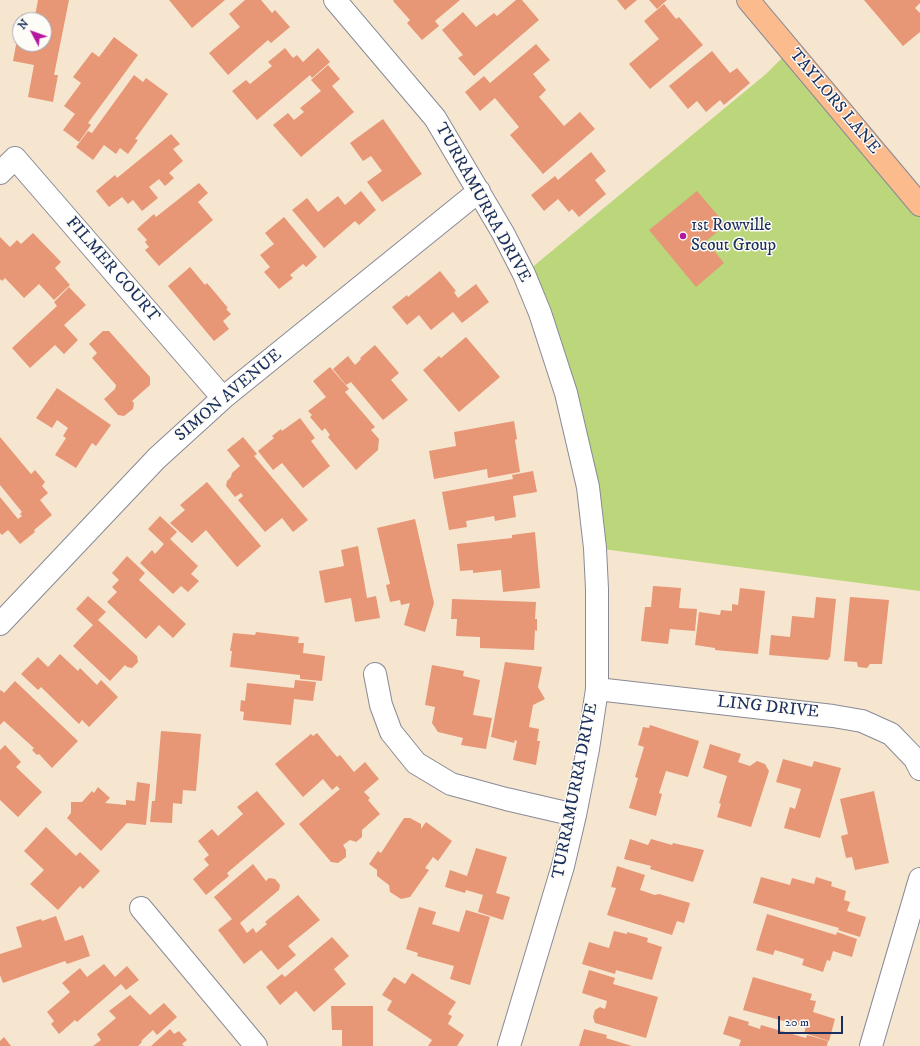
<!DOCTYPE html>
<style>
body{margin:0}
#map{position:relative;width:920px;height:1046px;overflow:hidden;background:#f6e6cf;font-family:"IM FELL DW Pica",serif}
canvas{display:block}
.north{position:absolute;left:12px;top:12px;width:40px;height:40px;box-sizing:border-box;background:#fdfcf7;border:1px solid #a3aaba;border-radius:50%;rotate:311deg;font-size:11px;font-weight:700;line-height:16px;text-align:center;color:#1b2f5e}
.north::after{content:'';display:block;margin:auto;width:14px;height:18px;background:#b5179e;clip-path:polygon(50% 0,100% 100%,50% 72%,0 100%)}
.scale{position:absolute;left:778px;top:1016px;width:65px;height:18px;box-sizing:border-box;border:2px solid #1b2f5e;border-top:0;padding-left:5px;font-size:12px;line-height:14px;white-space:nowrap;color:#1b2f5e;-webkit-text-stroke:3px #fdfcf7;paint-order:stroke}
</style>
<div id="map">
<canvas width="920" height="1046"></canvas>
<div class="north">N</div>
<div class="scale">20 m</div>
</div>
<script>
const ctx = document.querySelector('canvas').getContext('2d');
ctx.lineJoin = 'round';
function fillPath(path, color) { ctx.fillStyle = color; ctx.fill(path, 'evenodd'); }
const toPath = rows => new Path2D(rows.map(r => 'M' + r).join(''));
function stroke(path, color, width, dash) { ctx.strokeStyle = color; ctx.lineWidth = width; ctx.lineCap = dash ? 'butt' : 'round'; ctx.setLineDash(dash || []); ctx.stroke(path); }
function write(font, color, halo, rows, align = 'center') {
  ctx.font = font + ' "IM FELL DW Pica",serif'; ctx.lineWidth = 3; ctx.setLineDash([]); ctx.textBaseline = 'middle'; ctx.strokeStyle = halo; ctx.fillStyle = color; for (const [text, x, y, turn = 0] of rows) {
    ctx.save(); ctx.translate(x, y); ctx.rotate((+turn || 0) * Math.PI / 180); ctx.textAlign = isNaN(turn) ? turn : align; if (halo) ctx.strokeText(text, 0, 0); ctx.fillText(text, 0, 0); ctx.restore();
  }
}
fillPath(toPath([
 [790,50,920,205,920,591,595,548,524,274,766,74]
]), '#bbd67b');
fillPath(toPath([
 [38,0,69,0,54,75,58,75,53,102,28,97,34,65,13,61,19,29,20,44,44,44,44,20,21,20,22,14,35,16],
 [169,0,225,0,192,28],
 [245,0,261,0,272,13,275,10,290,27,271,43,268,40,228,75,209,53,240,27,229,14],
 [394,0,460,0,435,21,439,26,422,40,407,23,410,20,393,1],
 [516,0,522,0,539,20,474,76,458,58,463,55,442,30,463,12,476,27,494,13,497,16],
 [617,0,637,0,625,10],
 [649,0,667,0,657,9],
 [864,0,920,0,920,3,915,8,920,13,920,32,903,46],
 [664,4,676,19,679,17,703,45,650,89,629,64,659,39,644,21],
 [114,37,138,55,88,123,91,125,79,142,63,130,75,114,64,106,81,83,73,77,92,52,99,57],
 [536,44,550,60,533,74,546,90,539,97,564,126,580,112,595,129,543,174,510,135,519,127,495,98,480,111,465,92,484,76,490,83],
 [285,48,293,58,297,55,303,62,318,48,330,62,312,78,310,75,257,120,232,91,246,80,250,84,272,66,268,62],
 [712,51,730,73,737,68,750,83,724,105,720,100,706,112,697,101,688,109,669,86],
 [328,65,340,79,332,86,354,112,301,157,273,125,288,113,294,120,304,112,300,108,321,91,311,80],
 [134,75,143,82,146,78,168,94,135,139,138,140,128,154,120,148,116,154,104,145,93,160,76,147,88,131,92,133],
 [383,119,422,174,382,202,367,182,382,171,371,156,363,161,350,143],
 [171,134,180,144,173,149,183,161,169,173,174,178,165,186,159,179,149,187,158,198,142,211,133,200,128,204,122,197,109,207,96,191,115,175,117,178],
 [591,152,606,171,595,180,606,194,579,217,572,209,569,212,558,199,544,211,531,195,555,176,558,180],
 [199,183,208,193,198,202,213,220,159,266,145,250,149,247,145,242,147,240,137,229,154,214,156,217],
 [361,191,376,210,359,225,355,221,324,248,292,210,307,198,318,212,338,196,345,205],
 [697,191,726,225,706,241,724,263,696,287,649,230],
 [284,217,317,257,306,267,303,264,290,275,293,278,279,289,264,272,270,267,260,255,274,244,265,233],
 [33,233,61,262,55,268,70,285,54,300,39,284,24,298,5,278,2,281,0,279,0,237,10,247,17,240,21,244],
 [190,267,205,285,207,283,228,308,226,309,231,314,223,321,229,329,214,341,168,286],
 [440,271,456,291,454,292,458,298,476,284,489,302,462,323,453,312,431,330,419,315,407,325,392,307,407,295,408,297],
 [69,287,86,305,64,325,78,340,64,354,55,345,30,368,12,348,57,306,54,302],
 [103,331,109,331,150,377,150,385,132,401,134,403,133,409,124,416,118,415,104,399,115,389,116,385,92,358,97,353,89,344],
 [466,337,500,377,459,412,423,370,439,356,441,358],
 [375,345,399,373,391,380,408,400,383,420,351,382,346,385,333,369,348,356,355,365,361,359,360,358],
 [330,367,349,389,345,392,375,427,371,430,379,439,378,450,356,470,328,437,330,435,325,428,322,431,310,417,312,415,308,411,326,397,313,381],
 [57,388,111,425,96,446,92,443,76,468,55,455,66,438,63,436,68,428,57,420,52,428,36,418],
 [300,418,315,438,311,441,330,466,303,488,282,463,273,470,258,451,274,438,272,436,281,429,282,431],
 [514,421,517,439,515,440,520,472,488,478,487,469,434,479,429,451,456,446,454,432],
 [0,437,31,474,35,470,45,482,42,486,48,493,40,500,52,515,34,530,35,532,20,544,8,530,2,535,0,533,0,497,18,519,22,516,20,514,22,512,0,485],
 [243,437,257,454,254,456,308,520,293,532,282,518,265,532,238,500,243,496,241,493,235,497,226,486,227,481,231,477,232,473,240,466,227,450],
 [533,471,537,492,513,496,516,517,495,521,494,516,466,521,467,527,449,530,442,492,513,479,512,475],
 [207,482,261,546,237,567,206,530,192,543,170,523,185,510,180,505],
 [160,516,177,532,170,539,198,566,191,574,199,581,188,592,181,586,173,594,140,563,152,550,155,554,164,544,148,529],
 [415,519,434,603,425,632,404,625,410,603,401,605,400,600,390,602,386,585,390,584,377,528],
 [535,532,540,588,503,592,501,570,473,573,473,570,460,571,457,544,512,538,512,535],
 [358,546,367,598,376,596,380,618,355,622,351,598,325,603,319,571,344,566,341,550],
 [127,556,145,573,139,580,186,624,173,638,159,625,146,639,107,602,117,592,112,587,119,580,112,573],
 [653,586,681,588,679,608,697,609,695,631,670,629,668,644,641,641,645,607,651,607],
 [740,588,765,591,758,654,715,650,715,648,695,645,699,612,720,615,721,610,732,611,732,604,738,605],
 [88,596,106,612,98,620,137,656,138,662,132,668,127,667,125,665,110,681,73,646,93,625,76,609],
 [816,597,836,599,830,658,829,657,828,660,769,655,771,635,790,637,792,616,814,618],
 [850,597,889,600,882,664,870,664,867,668,858,667,857,662,844,661],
 [452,599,536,602,535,619,537,619,537,631,535,630,534,650,480,648,480,637,456,636,457,619,451,619],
 [256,632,299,637,298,643,304,643,303,653,325,656,322,681,300,679,300,675,230,667,232,651,230,651,233,633,255,635],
 [60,654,78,671,80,668,97,685,101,680,118,697,89,727,82,720,79,724,41,687,38,690,21,674,38,657,48,667],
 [505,662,542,667,538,687,545,699,533,705,529,727,539,729,537,741,540,741,536,765,513,760,517,741,515,740,514,743,491,737],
 [432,665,464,671,463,676,480,680,473,715,492,718,486,749,461,745,463,738,438,732,432,723,435,707,425,705],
 [295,680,316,682,313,701,294,699,291,725,243,720,244,712,240,711,241,700,245,701,247,683,294,688],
 [15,681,78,741,52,768,39,754,37,755,32,750,34,748,4,721,0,725,0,691,1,690,4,693],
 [650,725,699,741,688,777,666,771,659,793,662,794,656,816,629,808,638,778,635,777,644,747,638,745,643,727,649,728],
 [161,731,201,734,196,791,183,790,182,804,173,803,172,823,150,822,152,801,155,801],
 [317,733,337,757,340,755,354,772,365,762,379,779,364,792,370,798,368,800,380,814,362,830,362,837,356,842,350,840,343,845,346,850,346,857,338,863,331,862,299,824,340,789,337,786,344,780,332,790,323,779,303,797,275,764,311,734,313,736],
 [710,744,741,754,738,762,750,766,757,761,765,764,769,771,751,827,717,817,721,804,719,803,727,776,703,768],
 [5,745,21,762,16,767,42,792,18,817,0,800,0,750],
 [783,759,812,767,814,761,841,768,820,838,784,828,790,807,795,809,801,789,776,782],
 [137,782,150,784,146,825,127,823,101,851,67,818,71,813,71,802,82,802,92,791,94,793,98,787,110,798,105,803,126,805,126,800,135,801],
 [257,791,285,824,227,873,229,876,206,895,193,879,209,865,204,859,209,855,198,841,212,829,218,836,243,814,237,807],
 [874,791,889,863,855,870,852,857,846,858,841,836,848,834,840,799],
 [404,818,410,818,421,824,421,829,426,822,452,841,438,861,433,857,425,868,429,870,410,897,401,899,390,892,389,885,377,876,377,870,369,864,378,851,381,853],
 [46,827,76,856,80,852,100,871,83,889,80,886,58,910,30,884,44,870,24,851],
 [630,839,648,845,651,839,672,845,673,843,704,850,693,882,650,869,651,866,624,859],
 [476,848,507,857,496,893,510,897,503,920,478,912,483,895,466,890,465,893,445,887,450,870,467,876],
 [253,864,266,881,269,878,275,879,280,885,279,890,240,923,247,933,253,928,256,933,267,924,265,922,298,895,320,920,288,946,296,955,278,970,261,950,244,964,218,930,232,919,214,897],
 [617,866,645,875,640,890,655,895,659,894,690,903,684,923,677,921,672,935,607,915,616,888,611,887],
 [761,877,790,885,792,878,814,884,816,877,832,882,831,886,846,891,844,900,850,902,847,911,866,917,860,937,838,930,839,928,753,903],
 [419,907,436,912,432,924,459,932,466,910,490,917,470,985,450,979,454,966,417,956,418,953,406,949],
 [767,914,836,935,837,932,857,939,852,957,833,951,830,961,827,960,823,972,802,965,804,959,775,950,773,955,756,950],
 [56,916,65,941,83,935,90,956,67,964,65,961,3,983,0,975,0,954,22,947,16,927,41,919,42,921],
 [614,931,627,934,627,932,648,938,647,942,662,947,652,980,616,970,615,974,582,964,589,942,609,948],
 [332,937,349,956,334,969,346,984,314,1012,296,991,280,1005,266,987,282,974,285,977],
 [104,964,115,977,127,966,139,980,126,990,121,984,77,1022,75,1020,59,1034,51,1024,54,1021,47,1012,70,992,62,983,80,968,87,977],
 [589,970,615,978,613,984,658,997,646,1038,595,1023,593,1017,595,1010,600,1007,605,1009,607,1001,582,993],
 [412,973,456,1002,448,1014,452,1016,448,1024,464,1035,457,1046,428,1046,432,1040,387,1010,392,1001,382,995,394,977,405,984],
 [753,977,812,994,810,1000,816,1001,813,1012,835,1019,829,1041,804,1033,806,1027,743,1010],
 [130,995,150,1015,164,1003,177,1017,157,1035,153,1030,141,1041,142,1042,138,1046,93,1046,101,1040,97,1034,116,1018,109,1011],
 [331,1006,373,1006,373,1046,342,1046,342,1030,332,1030],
 [729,1016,749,1022,748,1025,760,1029,761,1025,806,1038,807,1035,828,1041,827,1046,739,1046,741,1040,723,1034],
 [170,1029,174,1034,179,1031,187,1040,182,1044,184,1046,151,1046],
 [584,1029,607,1035,606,1038,632,1046,579,1046],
 [4,1037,11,1046,0,1046,0,1041]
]), '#e79676');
const minor = toPath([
 [335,0,435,118,503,233,524,274,540,313,566,393,588,487,595,548,597,589,597,689,588,749,575,815,563,866,509,1046],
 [0,173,15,158,223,398],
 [0,624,157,458,223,398,479,191],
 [375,674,381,705,391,732,416,763,451,784,506,799,575,815],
 [597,689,833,716,862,721,891,734,915,759,920,769],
 [141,908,256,1046],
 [871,1046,920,879]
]);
const major = toPath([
 [748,0,920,205]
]);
stroke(minor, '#888a96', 24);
stroke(major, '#888a96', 24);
stroke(minor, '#fff', 22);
stroke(major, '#fbbb8d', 22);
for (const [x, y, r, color] of [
 [683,236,4,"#b5179e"]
]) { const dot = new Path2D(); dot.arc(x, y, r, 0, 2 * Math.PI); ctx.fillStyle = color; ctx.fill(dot); stroke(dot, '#fdfcf7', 1.5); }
write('17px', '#1b2f5e', '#fdfcf7', [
 ["TAYLORS LANE",834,102,50],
 ["TURRAMURRA DRIVE",482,203,61],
 ["FILMER COURT",112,270,49],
 ["SIMON AVENUE",229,396,-40],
 ["LING DRIVE",768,708,6],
 ["TURRAMURRA DRIVE",576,791,-79]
]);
write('17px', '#1b2f5e', '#fdfcf7', [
 ["1st Rowville",691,226],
 ["Scout Group",691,246]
], 'left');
</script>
